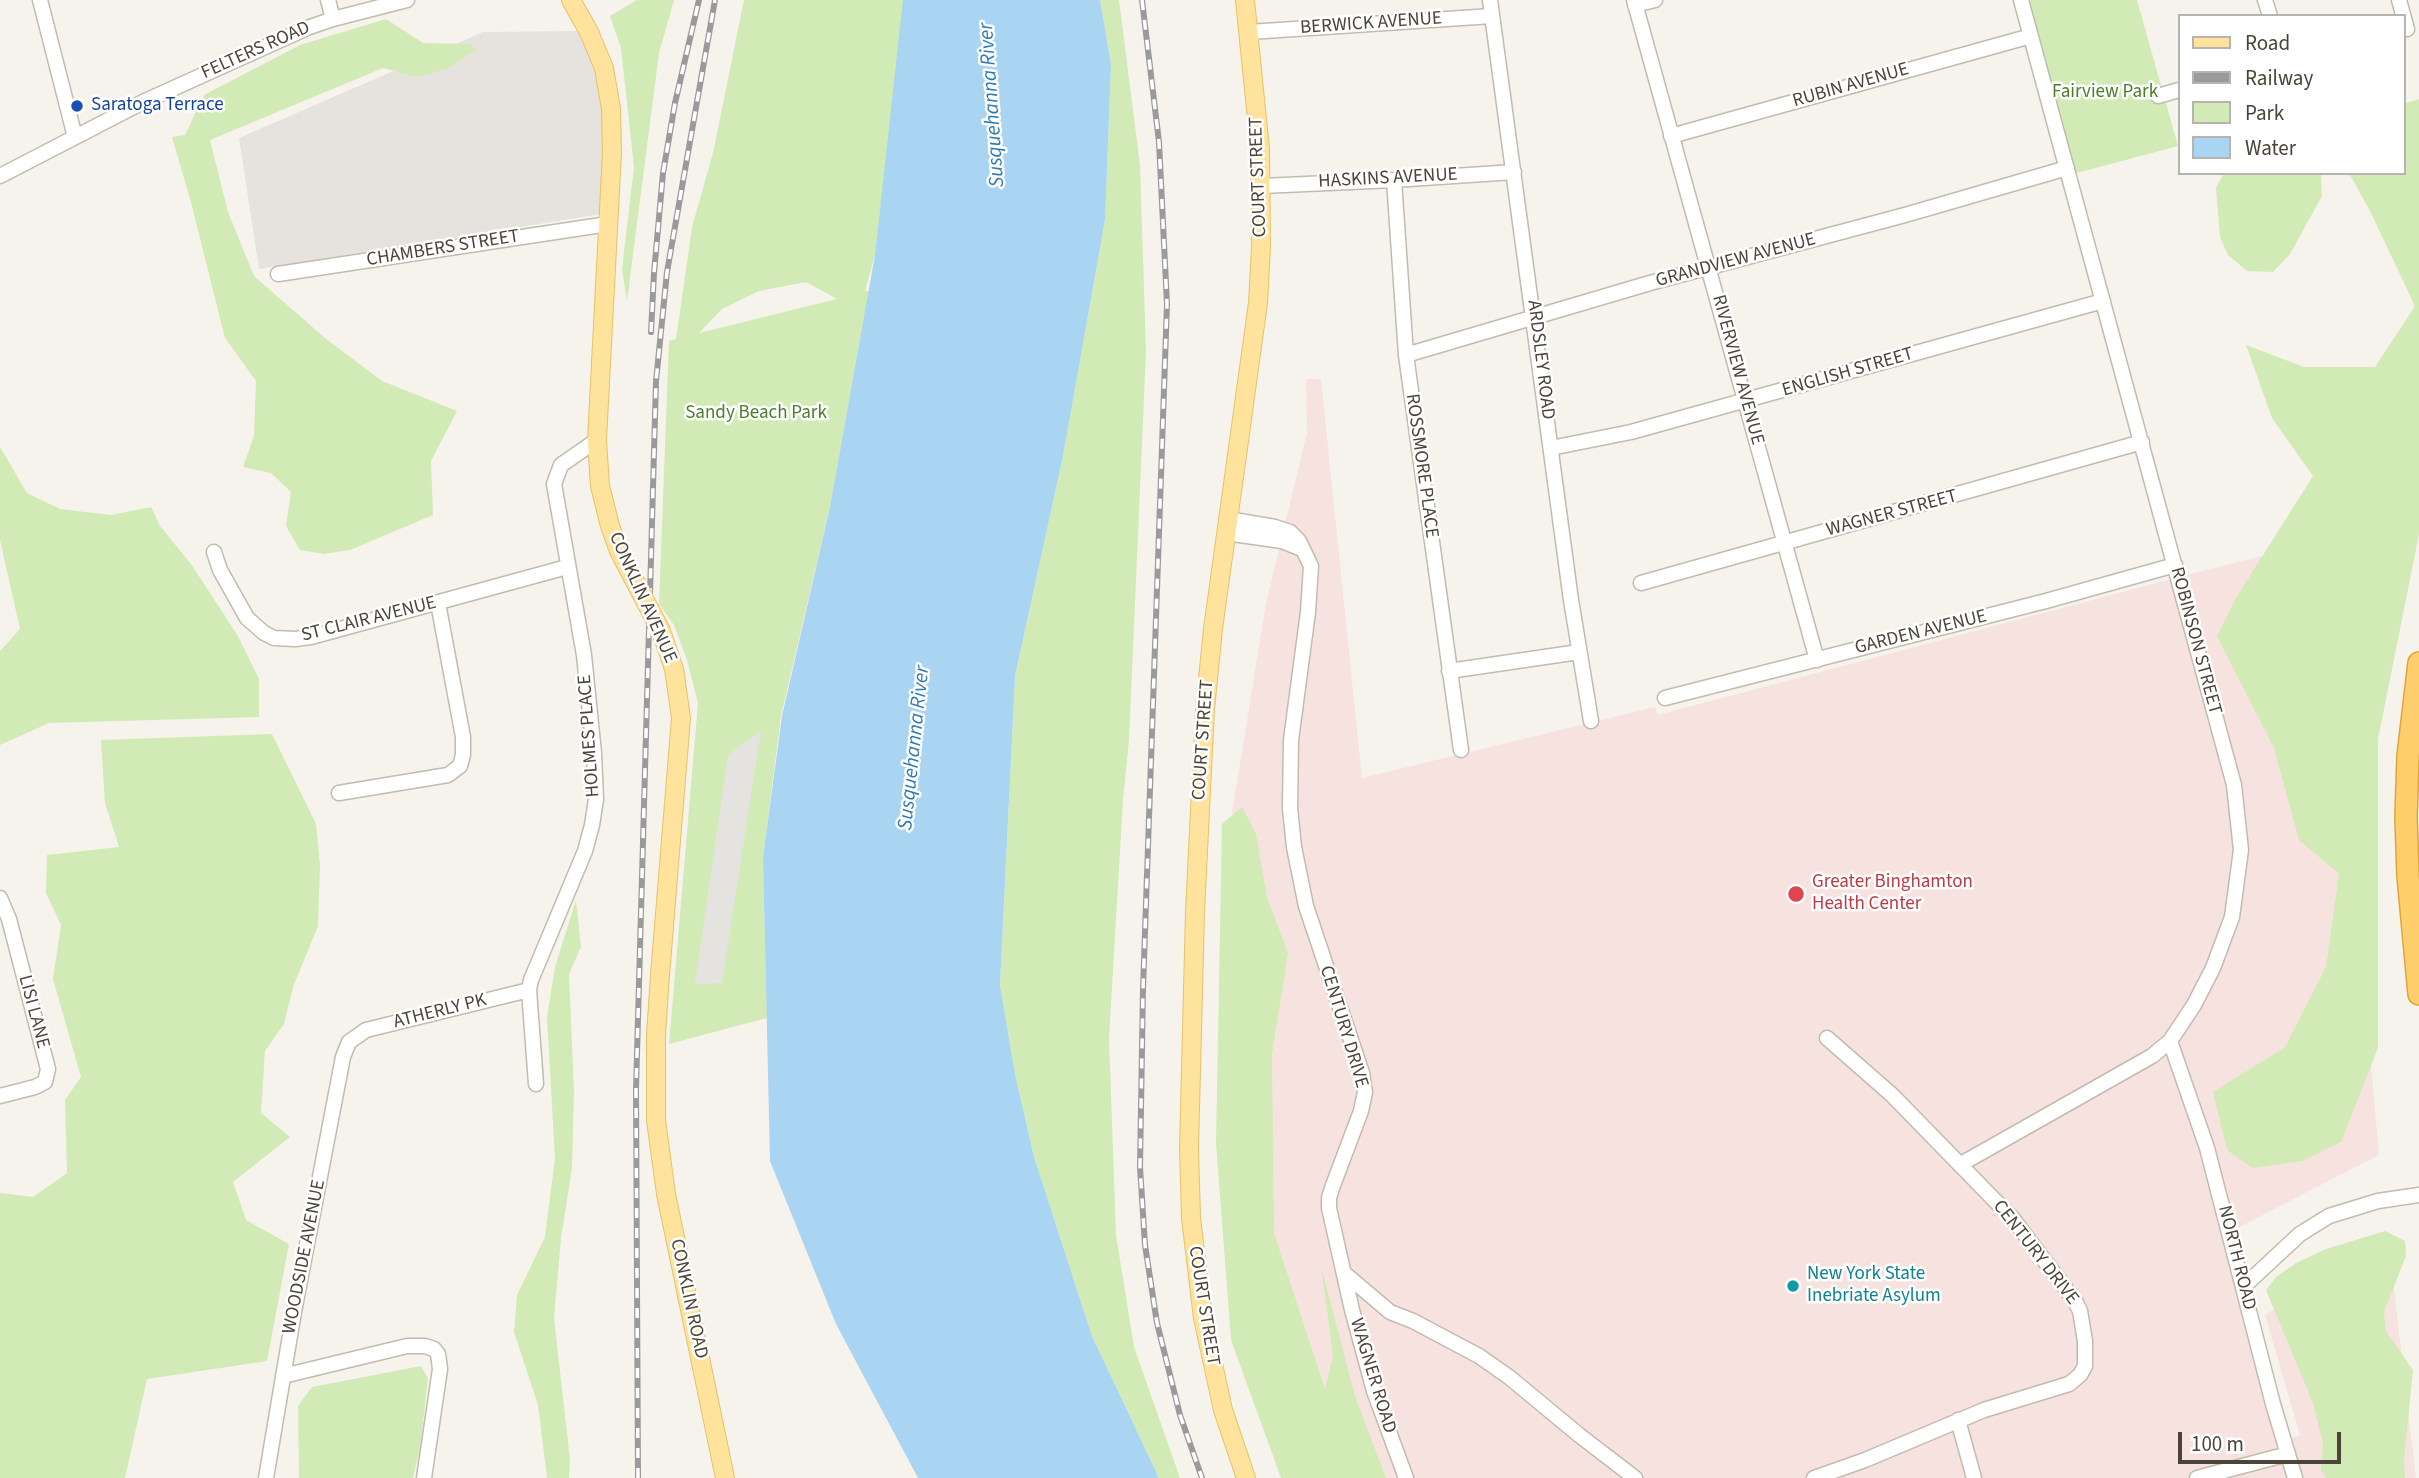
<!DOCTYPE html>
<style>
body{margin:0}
#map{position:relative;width:2419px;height:1478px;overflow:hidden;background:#f6f3ec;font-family:"Source Sans 3",sans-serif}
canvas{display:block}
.legend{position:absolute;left:2178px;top:14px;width:228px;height:161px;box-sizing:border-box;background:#fff;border:2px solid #b7b4b0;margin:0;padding:9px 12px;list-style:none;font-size:21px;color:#4b4439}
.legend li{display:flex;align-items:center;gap:14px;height:35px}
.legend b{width:35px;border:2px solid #b7b4b0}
.scale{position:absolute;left:2178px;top:1432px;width:163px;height:32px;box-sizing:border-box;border:4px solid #4b4439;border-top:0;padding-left:9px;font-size:21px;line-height:24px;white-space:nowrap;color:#4b4439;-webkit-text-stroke:5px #fff;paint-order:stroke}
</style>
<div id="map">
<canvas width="2419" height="1478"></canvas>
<ul class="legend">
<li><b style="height:9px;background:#ffe39c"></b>Road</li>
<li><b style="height:9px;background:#9a9a9a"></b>Railway</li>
<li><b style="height:19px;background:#d2eab5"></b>Park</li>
<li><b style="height:19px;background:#a9d4f2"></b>Water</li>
</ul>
<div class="scale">100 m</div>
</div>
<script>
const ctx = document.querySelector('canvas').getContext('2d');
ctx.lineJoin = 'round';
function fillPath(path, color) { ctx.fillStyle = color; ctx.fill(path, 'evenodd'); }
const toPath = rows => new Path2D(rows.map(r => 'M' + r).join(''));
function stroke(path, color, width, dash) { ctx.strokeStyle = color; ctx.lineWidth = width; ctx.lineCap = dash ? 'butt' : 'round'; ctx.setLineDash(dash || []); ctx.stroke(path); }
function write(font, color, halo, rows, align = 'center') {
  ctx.font = font + ' "Source Sans 3",sans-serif'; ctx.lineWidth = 5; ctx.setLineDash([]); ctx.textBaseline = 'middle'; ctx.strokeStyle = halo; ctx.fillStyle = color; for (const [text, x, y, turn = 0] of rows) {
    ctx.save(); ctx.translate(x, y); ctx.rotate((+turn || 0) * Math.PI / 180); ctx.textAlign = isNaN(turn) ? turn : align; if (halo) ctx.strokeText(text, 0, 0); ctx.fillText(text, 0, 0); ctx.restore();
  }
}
fillPath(toPath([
 [578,31,592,63,601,96,604,129,601,214,259,269,239,138,483,32]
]), '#e6e2dd');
fillPath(toPath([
 [1306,379,1321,379,1362,778,1655,707,1658,715,2194,573,2402,521,2353,728,2363,975,2379,1155,2222,1236,2281,1441,2300,1435,2265,1315,2348,1259,2390,1254,2416,1478,1344,1478,1237,1198,1232,813,1266,603,1307,433]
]), '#f6e3e0');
fillPath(toPath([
 [637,0,674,0,659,53,627,301,622,269,634,167,621,48,610,16],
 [744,0,903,0,904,4,875,255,865,291,869,291,830,507,781,716,763,857,767,1018,669,1044,698,703,687,660,674,625,659,604,669,341,676,339,692,227,713,153],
 [806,282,837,299,699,333,722,309,759,291],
 [1100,0,1119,0,1140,165,1146,351,1129,740,1123,800,1109,1038,1116,1235,1134,1347,1180,1478,1159,1478,1092,1336,1034,1157,1015,1074,1000,985,1015,676,1063,456,1105,220,1111,64],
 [2021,0,2137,0,2178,146,2069,175],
 [386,19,423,43,469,44,476,49,449,68,418,77,383,68,210,140,228,212,254,276,325,338,382,381,457,411,431,461,433,515,350,550,324,554,300,550,286,526,291,492,271,473,243,467,254,436,256,381,225,338,191,202,172,137,185,135,204,95,300,45],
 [2419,99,2419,534,2378,739,2378,1048,2341,1142,2302,1161,2252,1168,2227,1150,2213,1092,2285,1047,2326,967,2339,874,2299,840,2274,748,2217,636,2236,598,2313,476,2272,418,2246,345,2304,367,2375,367,2415,306,2370,211,2349,173,2403,173,2403,104],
 [2224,173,2321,173,2322,196,2290,254,2273,272,2247,271,2228,255,2220,237,2216,188],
 [0,447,27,493,60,509,111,515,151,507,160,526,191,564,238,636,259,679,259,717,49,723,0,745,0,651,20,629,0,540],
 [272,734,316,824,320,865,318,926,293,987,284,1024,265,1051,261,1113,290,1137,233,1182,246,1220,289,1244,267,1361,147,1379,125,1478,0,1478,0,1193,33,1197,67,1173,65,1100,81,1077,53,979,61,925,46,893,47,855,119,847,105,803,101,740],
 [1242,807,1256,834,1267,897,1288,953,1272,1054,1274,1233,1325,1389,1333,1355,1321,1266,1355,1396,1386,1478,1281,1478,1231,1340,1216,1143,1222,824],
 [576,900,581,947,569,974,574,1091,572,1168,561,1238,554,1318,570,1460,569,1478,547,1478,538,1405,514,1332,517,1295,545,1237,555,1158,547,1017,555,967],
 [2385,1231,2405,1241,2406,1256,2384,1312,2386,1331,2413,1370,2404,1460,2405,1478,2326,1478,2321,1470,2323,1444,2313,1403,2266,1290,2276,1277,2296,1263,2326,1249],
 [421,1366,428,1379,420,1447,413,1478,299,1478,298,1406,312,1387]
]), '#d2eab5');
fillPath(toPath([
 [761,730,722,983,695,984,728,755]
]), '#e5e3e0');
fillPath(toPath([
 [903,0,1100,0,1111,64,1105,220,1063,456,1015,676,1000,985,1015,1074,1034,1157,1092,1336,1159,1478,918,1478,836,1324,770,1161,763,857,782,716,830,507,875,255]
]), '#a9d4f2');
const minor = toPath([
 [40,0,75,137],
 [328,0,333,19],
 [1490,0,1571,600,1591,721],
 [1634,0,1817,660],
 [2265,0,2270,16],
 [2399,0,2407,29],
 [1635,5,1655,0],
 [1249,32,1492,16],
 [2158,96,2179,90],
 [1671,136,2031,36],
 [0,176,143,102,307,28,333,19,407,0],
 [1394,180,1406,355,1461,750],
 [1262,186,1394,180,1514,172],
 [278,274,608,224],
 [1406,355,1650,283,1905,215,2067,168],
 [1551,448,1631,432,2103,301],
 [1228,519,1275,527,1290,532,1299,541,1311,566,1308,612,1291,740,1290,808,1294,847,1306,906,1362,1073,1365,1092,1361,1111,1332,1188,1329,1198,1329,1208,1352,1310,1374,1391,1406,1478],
 [1226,533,1282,541,1302,549],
 [214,552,220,570,247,618,264,633,274,638,295,639,311,637,567,567],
 [1641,583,2142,442],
 [1449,671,1579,652],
 [1665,698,2046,601,2175,565],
 [339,793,448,775,460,766,463,755,463,737,438,603],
 [0,898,9,919,48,1069,45,1082,35,1087,0,1096],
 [2170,1041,2207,1148,2273,1404,2295,1478],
 [536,1084,529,990,531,980,585,851,592,825,596,799,594,753,584,655,554,484,561,465,597,440],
 [1961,1164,2152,1056,2170,1041,2194,1005,2213,968,2232,917,2241,850,2234,785,2021,0],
 [1344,1273,1390,1312,1413,1321,1479,1356,1509,1377,1579,1435,1635,1478],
 [2243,1287,2300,1234,2329,1216,2378,1201,2419,1195],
 [283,1376,407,1346,425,1346,434,1349,438,1354,440,1369,424,1478],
 [1958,1420,1974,1478],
 [266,1478,294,1312,343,1057,349,1042,366,1030,529,990],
 [1814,1478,1865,1460,1984,1410,2069,1384,2080,1375,2085,1366,2085,1341,2080,1311,2075,1301,2013,1219,1892,1095,1827,1038],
 [2197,1478,2288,1454]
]);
const major = toPath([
 [571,0,589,32,604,68,611,109,612,152,597,440,600,486,610,526],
 [1245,0,1260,149,1261,247,1258,303,1213,629,1205,709,1195,912,1189,1148,1191,1218,1203,1318,1223,1410,1246,1478],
 [674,669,681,718,660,975,656,1035,656,1120,666,1194,725,1478]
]);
const highway = toPath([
 [2419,663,2408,756,2406,817,2408,876,2419,994]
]);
stroke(minor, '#c2bbae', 17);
stroke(major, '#e6c16a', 20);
stroke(highway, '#e0a43c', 24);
stroke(minor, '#fff', 14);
stroke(major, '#ffe39c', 18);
stroke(highway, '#ffcf6e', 21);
const rail = toPath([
 [1142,0,1159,142,1167,304,1143,989,1140,1167,1145,1245,1157,1323,1180,1415,1202,1478],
 [651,332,654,273,663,173,675,103,699,0],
 [638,1478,636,1089,656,381,667,272,715,0]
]);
stroke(rail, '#9a9a9a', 6);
stroke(rail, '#fff', 3.5, [10]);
const majorBridge = toPath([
 [610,526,619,551,661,631,674,669]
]);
stroke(majorBridge, '#e6c16a', 20, []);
stroke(majorBridge, '#ffe39c', 18);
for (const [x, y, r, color] of [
 [77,106,7,"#1a4fb4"],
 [1796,894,9,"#e0444e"],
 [1793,1286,7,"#0f9aa8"]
]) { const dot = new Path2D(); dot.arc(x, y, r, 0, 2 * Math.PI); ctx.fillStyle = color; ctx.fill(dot); stroke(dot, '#fff', 2.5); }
write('19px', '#4b4439', '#fff', [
 ["BERWICK AVENUE",1371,24,-4],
 ["FELTERS ROAD",256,51,-24],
 ["RUBIN AVENUE",1851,86,-16],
 ["COURT STREET",1259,177,-92],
 ["HASKINS AVENUE",1388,179,-3],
 ["CHAMBERS STREET",443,249,-9],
 ["GRANDVIEW AVENUE",1736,261,-15],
 ["ARDSLEY ROAD",1540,360,83],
 ["RIVERVIEW AVENUE",1737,370,75],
 ["ENGLISH STREET",1848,373,-16],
 ["ROSSMORE PLACE",1421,466,82],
 ["WAGNER STREET",1892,514,-15],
 ["CONKLIN AVENUE",642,598,66],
 ["ST CLAIR AVENUE",369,620,-14],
 ["GARDEN AVENUE",1921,633,-14],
 ["ROBINSON STREET",2195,641,75],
 ["HOLMES PLACE",590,736,-94],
 ["COURT STREET",1204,740,-86],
 ["LISI LANE",33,1012,75],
 ["ATHERLY PK",440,1012,-14],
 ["CENTURY DRIVE",1343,1027,73],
 ["CENTURY DRIVE",2035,1253,52],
 ["WOODSIDE AVENUE",305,1257,-79],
 ["NORTH ROAD",2236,1258,76],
 ["CONKLIN ROAD",688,1299,78],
 ["COURT STREET",1203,1306,81],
 ["WAGNER ROAD",1372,1376,73]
]);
write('19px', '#4a7f2a', '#fff', [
 ["Fairview Park",2105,93],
 ["Sandy Beach Park",756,414]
]);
write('19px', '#164399', '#fff', [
 ["Saratoga Terrace",91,106]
], 'left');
write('19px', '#be3a42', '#fff', [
 ["Greater Binghamton",1812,883],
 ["Health Center",1812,905]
], 'left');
write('19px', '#0d838f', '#fff', [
 ["New York State",1807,1275],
 ["Inebriate Asylum",1807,1297]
], 'left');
write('italic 21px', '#2e7ab2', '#fff', [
 ["Susquehanna River",993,105,-94],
 ["Susquehanna River",915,748,-84]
]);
</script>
